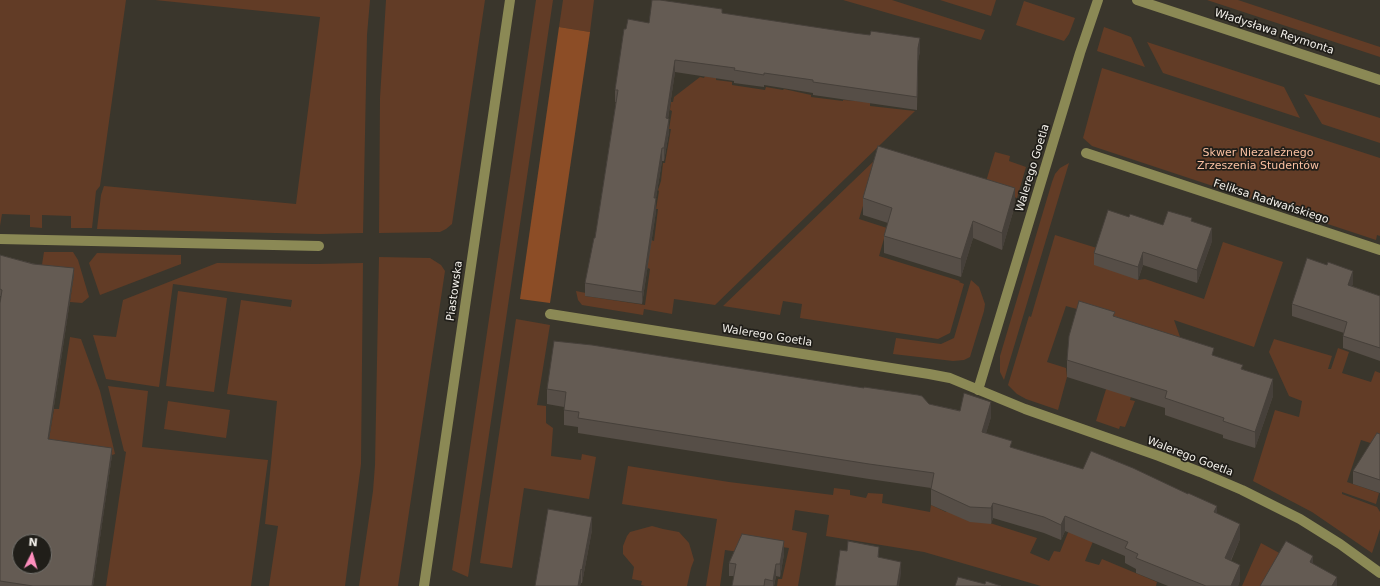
<!DOCTYPE html>
<meta charset="utf-8">
<style>
body{margin:0}
#map{position:relative;width:1380px;height:586px;overflow:hidden;background:#3a362c;font-family:"DejaVu Sans",sans-serif}
canvas{display:block}
.north{position:absolute;left:12px;top:534px;width:40px;height:40px;box-sizing:border-box;background:#201e19;border:1px solid #74726d;border-radius:50%;rotate:5deg;font-size:11px;font-weight:700;line-height:16px;text-align:center;color:#f3f0ea}
.north::after{content:'';display:block;margin:auto;width:14px;height:18px;background:#fe8ebd;clip-path:polygon(50% 0,100% 100%,50% 72%,0 100%)}
</style>
<div id="map">
<canvas width="1380" height="586"></canvas>
<div class="north">N</div>
</div>
<script>
const ctx = document.querySelector('canvas').getContext('2d');
ctx.lineJoin = 'round';
function fillPath(path, color) { ctx.fillStyle = color; ctx.fill(path, 'evenodd'); }
const toPath = rows => new Path2D(rows.map(r => 'M' + r).join(''));
function stroke(path, color, width, dash) { ctx.strokeStyle = color; ctx.lineWidth = width; ctx.lineCap = dash ? 'butt' : 'round'; ctx.setLineDash(dash || []); ctx.stroke(path); }
function write(font, color, halo, rows, align = 'center') {
  ctx.font = font + ' "DejaVu Sans",sans-serif'; ctx.lineWidth = 3.5; ctx.setLineDash([]); ctx.textBaseline = 'middle'; ctx.strokeStyle = halo; ctx.fillStyle = color; for (const [text, x, y, turn = 0] of rows) {
    ctx.save(); ctx.translate(x, y); ctx.rotate((+turn || 0) * Math.PI / 180); ctx.textAlign = isNaN(turn) ? turn : align; if (halo) ctx.strokeText(text, 0, 0); ctx.fillText(text, 0, 0); ctx.restore();
  }
}
fillPath(toPath([
 [0,0,126,0,100,186,96,191,92,228,71,228,71,216,42,215,42,228,30,227,30,215,2,214,0,226],
 [155,0,370,0,367,35,363,233,320,234,97,229,101,195,104,186,296,204,320,17],
 [386,0,485,0,452,224,446,229,440,232,379,233,380,98],
 [536,0,553,0,468,577,452,570],
 [563,0,594,0,590,32,559,27],
 [843,0,892,0,985,30,981,40],
 [940,0,996,0,991,16],
 [1207,0,1238,0,1380,47,1380,57],
 [1024,1,1075,18,1069,34,1064,41,1016,25],
 [1104,27,1131,37,1145,67,1097,51],
 [1147,42,1284,87,1300,118,1163,73],
 [1102,68,1380,158,1380,236,1377,235,1376,240,1092,146,1083,138],
 [705,76,716,78,716,80,732,82,732,85,765,90,766,87,783,90,784,89,811,95,811,97,843,101,843,100,870,102,870,106,915,111,715,305,674,299,672,314,644,309,643,315,582,305,578,300,576,291,586,293,585,296,645,305,650,269,646,267,651,240,654,241,658,209,656,209,659,191,658,190,661,181,663,163,665,163,671,129,669,129,672,111,670,110,671,102,673,102,674,97,700,77,704,78],
 [1304,94,1380,118,1380,143,1322,124],
 [995,152,1010,156,1009,161,1026,167,1017,198,984,188],
 [876,159,877,160,859,219,887,228,879,256,960,281,959,282,964,284,950,333,938,339,800,318,802,304,783,301,780,315,723,306],
 [1069,163,1004,380,1000,372,1000,356,1052,182,1055,174,1060,168],
 [1055,235,1100,249,1138,280,1145,279,1204,299,1223,242,1283,262,1254,347,1174,320,1184,348,1148,338,1130,400,1135,401,1125,427,1120,426,1119,429,1096,421,1127,323,1066,306,1047,362,1066,368,1067,377,1058,410,1026,399,1017,394,1008,385,1029,316,1031,317],
 [44,252,73,252,78,260,89,297,82,303,70,302,74,274,41,271],
 [97,253,181,255,181,264,100,295,89,263],
 [379,257,430,258,441,265,445,271,398,586,359,586,373,491,375,465],
 [217,263,316,264,363,263,361,464,345,586,269,586,278,526,265,524,277,401,227,394,241,300,291,307,290,313,292,300,173,284,159,387,106,379,93,335,116,337,123,300],
 [971,280,979,287,985,304,984,311,970,357,964,360,953,361,893,354,896,338,941,344,954,338],
 [178,291,227,298,214,392,166,386],
 [516,319,550,325,537,405,546,406,546,423,553,428,551,456,581,460,582,454,596,457,589,499,524,488,512,568,480,563],
 [70,337,81,339,100,391,115,454,112,455,48,445,54,409,59,409],
 [1274,339,1332,356,1328,369,1331,369,1338,348,1349,352,1342,373,1371,382,1375,371,1380,373,1380,446,1361,440,1347,482,1379,493,1376,504,1342,492,1342,494,1377,507,1380,512,1380,529,1372,553,1312,512,1253,481,1275,410,1299,417,1302,401,1289,396,1269,352],
 [108,386,148,391,142,447,268,460,251,586,106,586,126,452,124,451],
 [168,401,230,410,226,438,164,429],
 [628,466,729,482,833,495,834,488,850,490,850,495,866,498,868,493,883,494,882,503,930,512,931,505,946,512,948,508,990,523,1037,538,1030,553,1049,561,1054,551,1060,552,1069,530,1094,539,1085,561,1099,565,1102,559,1157,582,1156,586,1041,586,924,552,826,536,829,515,795,510,792,530,807,533,798,586,777,586,778,579,782,579,789,548,761,544,739,552,725,550,720,586,706,586,717,519,622,504],
 [652,526,663,529,679,532,689,543,694,560,691,568,687,586,645,586,641,585,642,581,632,579,634,567,623,554,623,546,627,536,630,532],
 [1261,543,1283,555,1265,586,1242,586]
]), '#623c26');
fillPath(toPath([
 [559,27,590,32,550,303,520,299]
]), '#8c4d26');
stroke(toPath([
 [1137,0,1380,80],
 [1086,153,1380,250],
 [0,239,319,246],
 [550,314,929,374,950,378,1025,409,1159,456,1200,472,1242,490,1300,519,1340,544,1380,573],
 [978,390,1080,53,1098,0],
 [424,586,510,0]
]), '#8b8955', 10);
fillPath(toPath([
 [722,13,920,51,918,61,917,110,813,95,813,93,764,85,764,87,734,83,734,81,675,72,668,119,669,132,664,161,662,161,656,198,656,211,642,304,585,296,585,283,595,238,616,102,615,102,615,90,626,29,649,23],
 [863,198,1015,205,1002,250,973,238,961,277,884,253,884,236,888,223,863,215],
 [1192,221,1212,241,1197,283,1143,265,1138,280,1094,265,1094,253,1163,225],
 [0,255,74,274,49,439,112,455,93,586,0,586,0,303,1,296,0,296],
 [1353,283,1352,286,1380,296,1380,361,1343,348,1343,336,1344,333,1292,316,1292,304],
 [1115,316,1214,356,1243,369,1273,396,1255,448,1223,438,1223,435,1165,415,1165,408,1067,377,1067,360],
 [547,389,929,404,991,417,986,433,1012,448,1217,513,1240,539,1231,561,1240,580,1238,586,1168,586,1136,573,1136,569,1125,563,1125,556,1065,531,1061,540,1044,533,993,518,991,524,970,522,931,505,931,488,869,479,578,433,578,427,564,425,564,407,547,404],
 [1380,434,1380,493,1353,484,1353,471],
 [592,530,582,583,581,583,580,586,535,586],
 [784,554,780,577,776,576,774,586,732,586,734,576,729,576,729,563]
]), '#564e47');
fillPath(toPath([
 [920,38,920,51,918,61,917,110,918,48],
 [675,60,675,72,666,131,666,118],
 [669,119,669,132,664,161,664,148],
 [662,148,662,161,654,210,654,198],
 [1015,188,1015,205,1002,250,1002,233],
 [656,198,656,211,642,304,642,292],
 [973,221,973,238,961,277,961,259],
 [1212,228,1212,241,1197,283,1197,270],
 [1143,252,1143,265,1138,280,1138,267],
 [74,268,74,274,48,445,48,439],
 [1353,271,1353,283,1348,298,1348,285],
 [1273,379,1273,396,1255,448,1255,432],
 [991,402,991,417,982,447,982,432],
 [112,448,112,455,93,586,92,586],
 [993,503,993,518,991,524,991,508],
 [1217,506,1217,521,1214,512],
 [1065,516,1065,531,1061,540,1061,525],
 [592,517,592,530,582,583,582,570],
 [1240,524,1240,539,1225,573,1225,558],
 [784,541,784,554,780,577,780,564],
 [879,547,879,559,878,557],
 [1313,556,1313,574,1310,562],
 [901,562,901,574,899,586,897,586],
 [776,564,776,576,774,586,773,586,773,581],
 [1240,565,1240,580,1238,586,1231,586],
 [581,569,581,583,580,586,578,586],
 [1337,577,1337,586,1332,586]
]), '#46403a');
const building = toPath([
 [652,0,660,0,722,9,722,13,854,33,870,35,871,31,920,38,918,48,917,97,813,82,813,80,764,73,764,75,734,70,735,68,675,60,666,118,669,119,664,148,662,148,654,198,656,198,642,292,585,283,594,238,595,238,618,90,615,90,624,29,626,29,628,19,649,23,652,0],
 [878,146,1015,188,1002,233,973,221,961,259,884,236,892,208,863,198,878,146],
 [1108,210,1129,217,1130,214,1163,225,1168,211,1192,218,1191,221,1212,228,1197,270,1143,252,1138,267,1094,253,1108,210],
 [0,255,33,264,74,268,48,439,112,448,92,586,33,586,0,581,0,303,2,290,0,289,0,255],
 [20,542,44,542,44,566,20,566,20,542],
 [1307,258,1327,265,1328,262,1353,271,1348,285,1380,296,1380,348,1343,336,1347,322,1292,304,1307,258],
 [1079,301,1115,312,1113,316,1214,348,1212,355,1243,365,1241,369,1273,379,1255,432,1223,421,1224,418,1165,398,1167,391,1067,360,1069,336,1079,301],
 [554,341,592,345,864,388,864,387,918,395,922,396,929,404,960,411,964,393,991,402,982,432,1012,441,1010,447,1083,469,1091,451,1133,468,1188,494,1188,493,1217,506,1214,512,1240,524,1225,558,1240,565,1231,586,1206,586,1136,558,1138,554,1125,548,1128,542,1065,516,1061,525,1044,517,993,503,991,508,970,507,931,489,934,473,869,464,578,418,579,412,564,410,566,392,547,389,554,341],
 [1377,433,1380,434,1380,480,1353,471,1377,433],
 [548,509,592,517,582,570,581,569,578,586,535,586,548,509],
 [742,534,784,541,780,564,776,564,773,581,765,579,764,586,732,586,736,564,729,563,742,534],
 [848,541,879,547,878,557,901,562,897,586,835,586,840,550,847,551,848,541],
 [1286,541,1313,556,1310,562,1337,577,1332,586,1260,586,1286,541],
 [958,577,985,584,986,581,1001,586,955,586,958,577]
]);
fillPath(building, '#645b53');
stroke(building, '#46403a', 1);
write('11px', '#f3f0ea', '#201e19', [
 ["Władysława Reymonta",1274,32,18],
 ["Walerego Goetla",1033,168,-73],
 ["Feliksa Radwańskiego",1271,202,18],
 ["Piastowska",455,291,-82],
 ["Walerego Goetla",767,336,9],
 ["Walerego Goetla",1190,457,21]
]);
write('11px', '#fac1a2', '#201e19', [
 ["Skwer Niezależnego",1258,153],
 ["Zrzeszenia Studentów",1258,166]
]);
</script>
